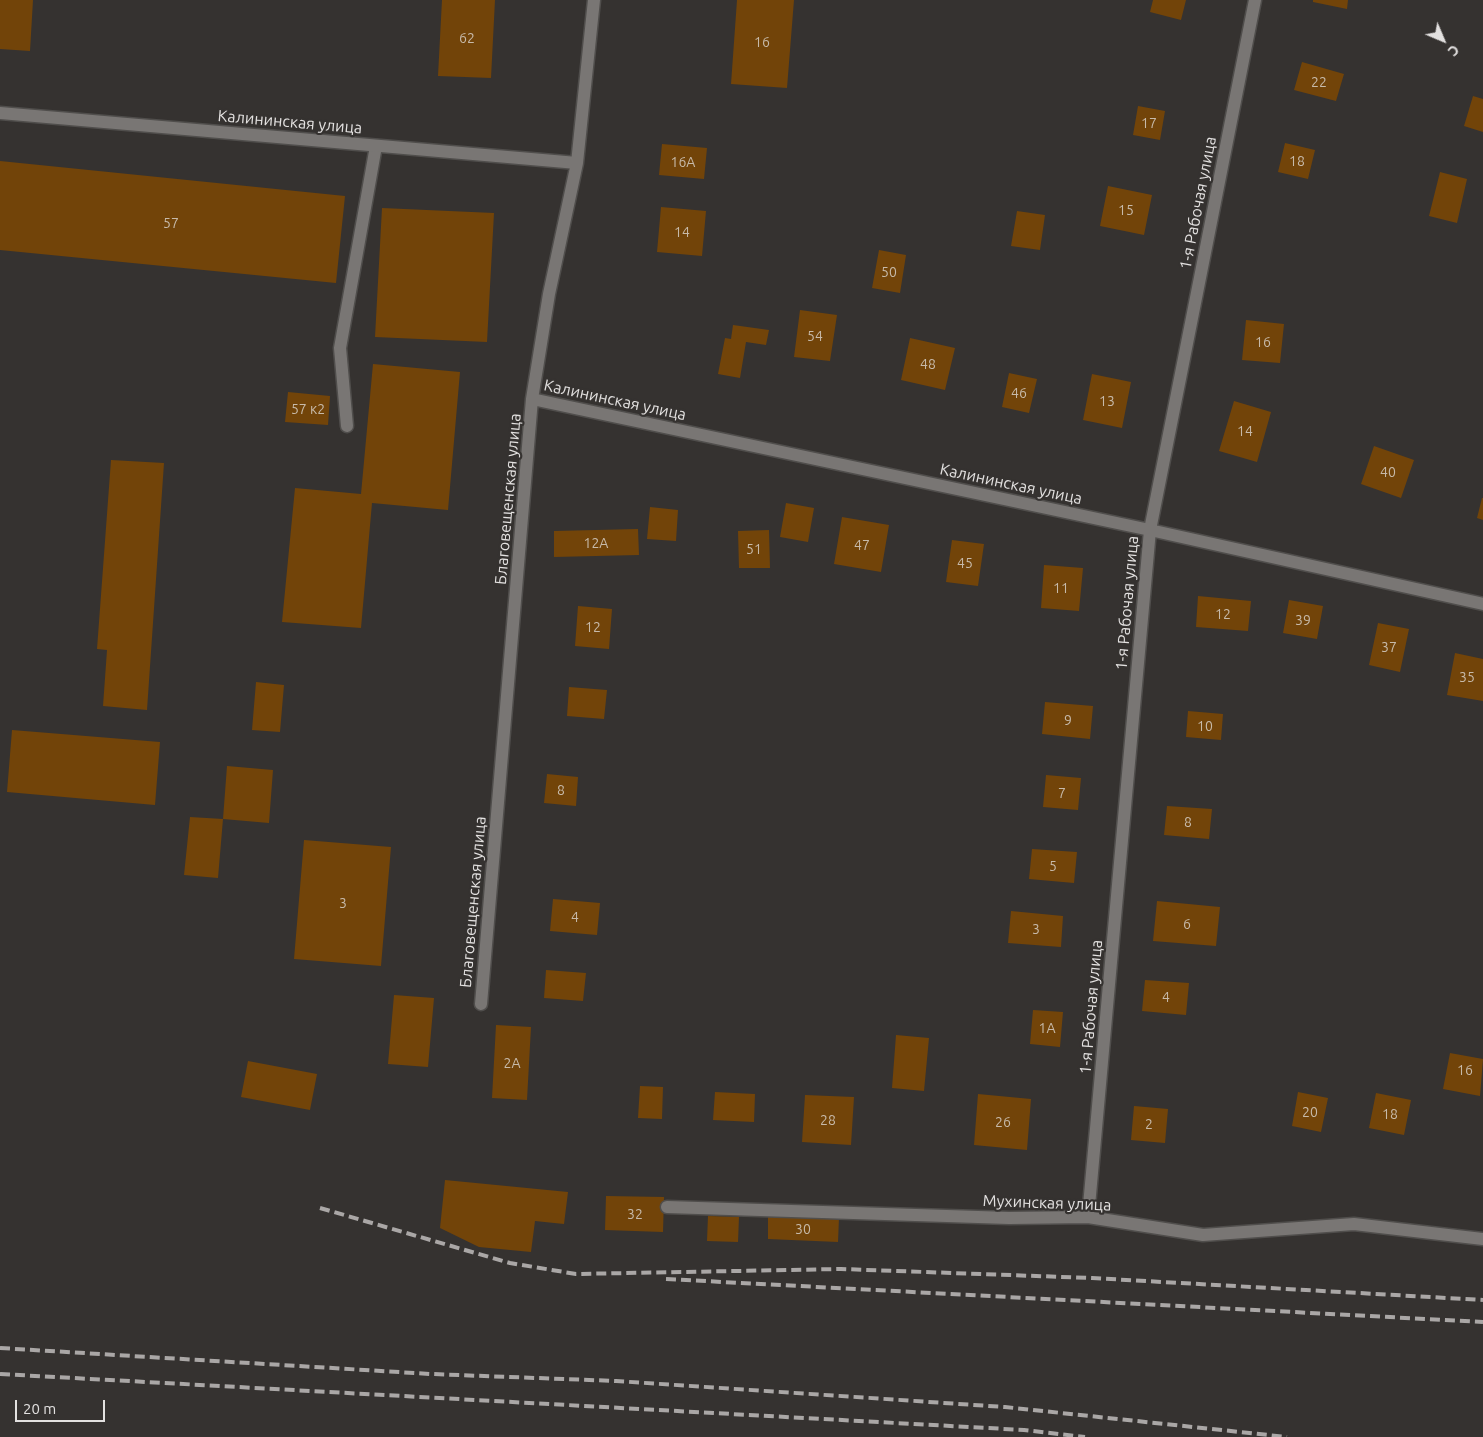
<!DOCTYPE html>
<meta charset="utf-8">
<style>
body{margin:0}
#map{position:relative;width:1483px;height:1437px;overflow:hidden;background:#353230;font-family:Ubuntu,sans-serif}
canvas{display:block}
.north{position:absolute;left:1418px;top:15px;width:50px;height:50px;-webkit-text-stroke:4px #353230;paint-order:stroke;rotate:135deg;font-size:14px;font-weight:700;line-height:20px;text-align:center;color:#e3e1e0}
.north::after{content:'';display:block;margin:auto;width:18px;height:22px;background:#e3e1e0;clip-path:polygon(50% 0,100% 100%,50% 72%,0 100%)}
.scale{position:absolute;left:15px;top:1400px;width:90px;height:22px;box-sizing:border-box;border:2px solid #e3e1e0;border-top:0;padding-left:6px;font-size:15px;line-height:18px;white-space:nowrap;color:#e3e1e0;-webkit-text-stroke:4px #353230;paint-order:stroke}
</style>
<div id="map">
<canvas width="1483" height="1437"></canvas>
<div class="north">С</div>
<div class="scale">20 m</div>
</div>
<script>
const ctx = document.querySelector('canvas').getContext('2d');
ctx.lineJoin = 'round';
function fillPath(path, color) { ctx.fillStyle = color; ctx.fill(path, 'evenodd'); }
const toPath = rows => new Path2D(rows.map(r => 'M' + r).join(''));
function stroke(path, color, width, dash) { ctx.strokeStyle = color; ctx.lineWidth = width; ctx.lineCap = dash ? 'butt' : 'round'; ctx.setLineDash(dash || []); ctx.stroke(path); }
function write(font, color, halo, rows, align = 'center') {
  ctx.font = font + ' Ubuntu,sans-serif'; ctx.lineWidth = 4.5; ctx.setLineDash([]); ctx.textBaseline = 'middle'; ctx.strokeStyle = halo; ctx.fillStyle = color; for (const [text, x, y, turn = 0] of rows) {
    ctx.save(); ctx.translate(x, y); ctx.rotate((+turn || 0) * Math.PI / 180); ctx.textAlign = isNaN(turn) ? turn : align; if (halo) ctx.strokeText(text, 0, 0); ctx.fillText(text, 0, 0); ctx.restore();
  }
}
fillPath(toPath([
 [0,0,33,0,30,51,0,49],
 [442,0,495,0,491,78,438,76],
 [737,0,794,0,787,88,731,84],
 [1153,0,1186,0,1181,20,1150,12],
 [1313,0,1348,0,1347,9,1313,2],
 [1302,62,1344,74,1336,101,1294,90],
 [1473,96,1483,99,1483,132,1464,126],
 [1138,106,1165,111,1160,140,1133,135],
 [1285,143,1315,150,1308,179,1278,172],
 [662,144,707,148,704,179,659,175],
 [0,161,345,196,336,283,0,250],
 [1440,172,1467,179,1457,223,1429,216],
 [1108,186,1152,195,1144,235,1100,226],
 [661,207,706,211,702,256,657,252],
 [382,208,494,213,487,342,375,337],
 [1017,211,1045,215,1040,250,1011,246],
 [879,250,906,255,900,293,872,288],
 [800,310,837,315,830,361,794,357],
 [1246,320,1284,324,1280,363,1242,360],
 [733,325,769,330,766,345,746,342,740,378,718,374,725,338,731,339],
 [910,338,955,348,945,390,901,380],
 [373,364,460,372,448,510,372,503,361,628,282,622,295,488,361,494],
 [1009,373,1037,379,1029,413,1002,407],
 [1092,374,1131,382,1122,428,1083,420],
 [288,392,330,396,328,425,285,422],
 [1234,401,1271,412,1257,462,1219,451],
 [1374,446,1414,460,1401,498,1361,484],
 [111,460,164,463,147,710,103,706,107,650,97,649],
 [1482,498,1483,498,1483,520,1477,518],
 [786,503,814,508,808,542,780,537],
 [650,507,678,510,676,541,647,539],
 [842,517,889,525,881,572,834,564],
 [638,529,639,555,554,557,554,531],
 [769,530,770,568,739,568,738,531],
 [952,540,984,544,978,586,946,582],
 [1044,565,1083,568,1079,611,1041,608],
 [1198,596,1251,601,1248,631,1196,627],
 [1289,600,1323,606,1317,639,1283,633],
 [578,606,612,609,609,649,575,646],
 [1378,623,1409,629,1400,672,1369,665],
 [1455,653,1483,659,1483,701,1447,695],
 [256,682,284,685,280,732,252,730],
 [569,687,607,690,604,719,567,716],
 [1045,702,1093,706,1090,739,1042,734],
 [1188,711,1223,714,1221,740,1186,737],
 [12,730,160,742,155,805,7,792],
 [227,766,273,770,269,823,223,819],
 [547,774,578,777,576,806,544,803],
 [1046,775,1081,778,1078,810,1043,807],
 [1167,806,1212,809,1209,839,1164,835],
 [190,817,223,819,218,878,184,875],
 [304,840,391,847,381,966,294,959],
 [1032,849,1077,852,1074,883,1029,879],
 [553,899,600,903,597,935,550,931],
 [1157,901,1220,907,1216,946,1153,941],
 [1011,911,1063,916,1061,947,1008,943],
 [546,970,586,973,583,1001,544,998],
 [1145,980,1189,983,1186,1015,1142,1011],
 [394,995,434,998,428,1067,388,1064],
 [1033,1010,1063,1012,1060,1047,1030,1044],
 [496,1025,531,1027,527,1100,492,1098],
 [896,1035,929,1038,924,1091,892,1088],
 [1450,1053,1483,1059,1480,1096,1443,1089],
 [248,1061,317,1074,310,1110,241,1097],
 [640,1086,663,1087,662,1119,638,1118],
 [715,1092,755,1094,754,1122,713,1120],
 [1298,1092,1328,1098,1321,1132,1292,1126],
 [1376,1093,1411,1100,1404,1135,1369,1128],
 [978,1094,1031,1099,1027,1150,974,1145],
 [805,1095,854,1097,851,1145,802,1142],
 [1134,1106,1168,1109,1165,1143,1131,1140],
 [445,1180,568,1192,564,1224,535,1221,531,1252,479,1247,440,1228],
 [606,1196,664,1197,663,1232,605,1230],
 [708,1216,739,1217,738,1242,707,1241],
 [768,1216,839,1218,838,1242,768,1239]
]), '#724409');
const lane = toPath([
 [347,426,340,348,376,146]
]);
const street = toPath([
 [0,113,577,163],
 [532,399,1150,530,1483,604],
 [481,1004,532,399,549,294,577,163,594,0],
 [667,1207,1009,1218,1088,1217,1203,1235,1354,1224,1483,1239],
 [1088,1217,1150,530,1255,0]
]);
stroke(lane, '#504e4c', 15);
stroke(street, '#504e4c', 15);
stroke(lane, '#797674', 12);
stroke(street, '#797674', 12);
stroke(toPath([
 [320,1208,510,1263,576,1274,841,1269,1092,1278,1483,1300],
 [666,1279,1483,1322],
 [0,1348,431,1374,616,1381,1005,1407,1287,1437],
 [0,1374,1024,1430,1085,1437]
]), '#aaa7a6', 4, [10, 5]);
write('14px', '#c7baaa', null, [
 ["62",467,38],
 ["16",762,42],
 ["22",1319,82],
 ["17",1149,123],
 ["18",1297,161],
 ["16А",683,162],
 ["15",1126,210],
 ["57",171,223],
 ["14",682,232],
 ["50",889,272],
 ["54",815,336],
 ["16",1263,342],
 ["48",928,364],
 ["46",1019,393],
 ["13",1107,401],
 ["57 к2",308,409],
 ["14",1245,431],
 ["40",1388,472],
 ["12А",596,543],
 ["47",862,545],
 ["51",754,549],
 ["45",965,563],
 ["11",1061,588],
 ["12",1223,614],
 ["39",1303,620],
 ["12",593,627],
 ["37",1389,647],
 ["35",1467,677],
 ["9",1068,720],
 ["10",1205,726],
 ["8",561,790],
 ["7",1062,793],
 ["8",1188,822],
 ["5",1053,866],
 ["3",343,903],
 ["4",575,917],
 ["6",1187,924],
 ["3",1036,929],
 ["4",1166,997],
 ["1А",1047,1028],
 ["2А",512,1063],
 ["16",1465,1070],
 ["20",1310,1112],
 ["18",1390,1114],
 ["28",828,1120],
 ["26",1003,1122],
 ["2",1149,1124],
 ["32",635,1214],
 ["30",803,1229]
]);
write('16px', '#e3e1e0', '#353230', [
 ["Калининская улица",290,122,5],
 ["1-я Рабочая улица",1198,203,-79],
 ["Калининская улица",615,400,12],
 ["Калининская улица",1011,484,12],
 ["Благовещенская улица",508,499,-85],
 ["1-я Рабочая улица",1127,603,-85],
 ["Благовещенская улица",473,902,-85],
 ["1-я Рабочая улица",1091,1007,-85],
 ["Мухинская улица",1047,1203,2]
]);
</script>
